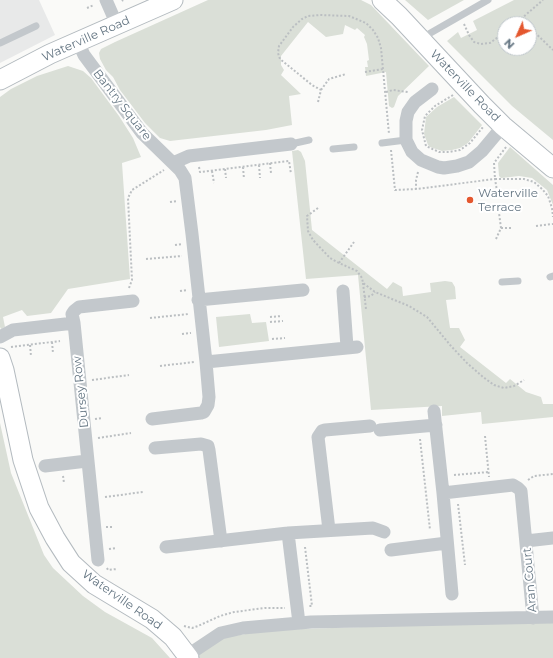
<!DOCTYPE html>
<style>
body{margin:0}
#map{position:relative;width:553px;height:658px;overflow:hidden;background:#fafaf8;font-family:Montserrat,sans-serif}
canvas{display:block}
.north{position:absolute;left:497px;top:16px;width:40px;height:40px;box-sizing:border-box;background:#fff;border:1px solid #c1c8cd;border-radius:50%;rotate:225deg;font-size:11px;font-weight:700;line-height:16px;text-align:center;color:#657683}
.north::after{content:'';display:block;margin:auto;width:14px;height:18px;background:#e4572e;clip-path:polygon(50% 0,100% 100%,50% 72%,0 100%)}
</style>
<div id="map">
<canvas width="553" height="658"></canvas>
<div class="north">N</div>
</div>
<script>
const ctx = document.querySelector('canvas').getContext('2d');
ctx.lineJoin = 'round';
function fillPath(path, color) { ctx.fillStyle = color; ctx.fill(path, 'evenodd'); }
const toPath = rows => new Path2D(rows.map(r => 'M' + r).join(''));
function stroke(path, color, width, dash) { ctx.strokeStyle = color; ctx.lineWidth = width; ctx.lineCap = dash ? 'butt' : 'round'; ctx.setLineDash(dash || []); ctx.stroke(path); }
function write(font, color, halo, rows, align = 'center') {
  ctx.font = font + ' Montserrat,sans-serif'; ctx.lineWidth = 4; ctx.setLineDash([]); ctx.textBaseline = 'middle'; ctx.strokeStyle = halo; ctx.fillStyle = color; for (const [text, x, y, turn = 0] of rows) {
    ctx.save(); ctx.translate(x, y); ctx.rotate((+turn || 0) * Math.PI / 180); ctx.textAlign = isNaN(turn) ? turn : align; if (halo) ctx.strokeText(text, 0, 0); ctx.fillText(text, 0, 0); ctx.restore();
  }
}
fillPath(toPath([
 [0,0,39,0,55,35,0,63]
]), '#e8e9e9');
fillPath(toPath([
 [208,0,361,0,371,5,429,66,398,96,394,107,392,108,389,106,386,72,366,76,365,67,368,67,367,61,369,60,367,44,364,37,365,35,357,28,355,30,345,25,343,34,326,37,308,22,281,56,281,65,284,70,281,75,301,94,289,96,292,125,266,130,170,141,160,138,145,123,120,90,113,77,106,70,100,59,99,53,101,49,115,42],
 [405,0,464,0,428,20],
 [514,0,553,0,553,140,512,106,447,41,458,32,461,38,477,30,473,21],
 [505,24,529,24,529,48,505,48],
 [68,66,83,71,91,78,119,116,133,138,141,157,122,163,130,279,68,289,51,313,27,316,22,310,3,317,5,327,1,329,0,327,0,97,11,89,37,76],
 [454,97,482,125,468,143,460,148,452,150,442,151,430,147,428,145,424,134,426,117,437,107],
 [510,147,553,185,553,205,547,190,532,178,519,176,501,178,499,176,498,163],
 [298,150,301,152,305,161,312,230,387,289,393,282,402,287,403,296,431,292,430,283,445,281,452,282,455,287,456,299,446,300,450,328,459,328,465,340,460,347,506,383,510,379,526,392,541,397,543,404,553,404,553,417,482,424,481,412,442,416,442,406,371,410,358,275,306,279,292,151],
 [250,314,252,323,266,322,269,341,219,347,216,317],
 [0,423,11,473,44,555,53,568,83,596,105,612,152,638,170,658,0,658],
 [553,621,553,658,192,658,216,639,269,630]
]), '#dadfd7');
const secondary = toPath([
 [382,0,399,16,482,105,503,126,553,168],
 [0,80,50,54,173,0],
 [0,358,4,370,23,460,39,508,55,538,71,563,94,584,152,619,173,637,189,658]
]);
stroke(secondary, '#b3babf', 21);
stroke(toPath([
 [122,1,123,0],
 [87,8,94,5],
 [521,19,526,24],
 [464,24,469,35,474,42,481,44,490,43,505,32],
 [515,24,543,0],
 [529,27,553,50],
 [365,72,383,69],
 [321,90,329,79,346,74],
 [386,92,393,90,408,92],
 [453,95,435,106,425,116,422,130,426,146,439,152,449,152,460,150,470,143,483,127],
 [318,102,321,90,312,85,280,59,278,53,279,46,293,27,302,19,308,16,320,15,349,16,366,23,373,30,378,38,381,48,389,134],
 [506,147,494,163,495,179,524,179,534,182,542,189,548,196,552,208,553,217],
 [391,150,395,190,416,189],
 [270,163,271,173],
 [259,165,260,178],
 [199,167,200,172,289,161,291,174],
 [243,167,244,179],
 [225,169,226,178],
 [212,171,214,183],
 [418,172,416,180,416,189,495,179,497,191],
 [170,202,177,201],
 [318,208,307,216,308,231,313,240,330,258,339,263,357,271,362,278,363,283,375,292,409,306,427,317,451,346,467,363,483,377,494,385,504,388,514,386,524,380],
 [536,226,553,224],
 [501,228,512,228],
 [496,239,501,228,499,213],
 [175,245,182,244],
 [146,259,182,256],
 [339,263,354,242],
 [363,283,366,309],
 [129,288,132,280,128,198,132,190,164,170],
 [180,291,187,290],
 [364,297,371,296,375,292],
 [270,317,282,316],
 [150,318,189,314],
 [270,322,283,321],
 [182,334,191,333],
 [272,339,285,338],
 [52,342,53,353],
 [30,345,31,356],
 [11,347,60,341],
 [160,366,194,362],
 [92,380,129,375],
 [95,419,102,418],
 [485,436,489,477],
 [98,438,131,433],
 [420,439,430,530],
 [454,475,489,472],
 [63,476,64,483],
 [528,480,534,476,553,474],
 [105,497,143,492],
 [458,504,465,565],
 [106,527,113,527],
 [305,547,312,606,309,606],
 [109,549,116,548],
 [107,568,108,570,117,569],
 [184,626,192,628,198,626,220,616,234,612,265,608,285,608]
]), '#bbbfc2', 2, [2, 2]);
stroke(toPath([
 [422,39,427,35,488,0],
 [0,43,36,26],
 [382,143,406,140],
 [291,144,309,140],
 [333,149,354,147],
 [550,277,553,276],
 [502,282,518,281]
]), '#c3c8cc', 7);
stroke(toPath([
 [106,0,117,25],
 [78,42,84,55,142,133,180,170,185,178,192,234,206,362,209,397,208,405,204,412,201,413,152,419],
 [432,89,415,102,408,112,406,121,406,140,412,152,421,160,438,167,444,168,457,166,469,162,482,151,503,126],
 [173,163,189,156,291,144],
 [343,291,347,347],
 [198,300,303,290],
 [74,323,72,314,74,311,79,307,133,301],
 [0,337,13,330,74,323,98,560],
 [206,362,357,347],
 [434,411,443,493,452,594],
 [380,430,436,425],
 [155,448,201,444,208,446,209,450,221,541],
 [45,466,87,461],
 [443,493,513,485,518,488,521,491,533,618],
 [329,530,318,437,322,431,325,430,370,426],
 [288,533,299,623],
 [526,541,553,538],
 [166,547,288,533,373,528,384,532],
 [391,550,447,543],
 [188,655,221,633,243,628,311,622,553,617]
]), '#c3c8cc', 13);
stroke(secondary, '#fff', 19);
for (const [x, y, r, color] of [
 [470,200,4,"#e4572e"]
]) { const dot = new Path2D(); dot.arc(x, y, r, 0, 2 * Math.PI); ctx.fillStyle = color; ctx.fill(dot); stroke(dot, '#fff', 1.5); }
write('12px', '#657683', '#fff', [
 ["Waterville Road",86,39,-24],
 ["Waterville Road",465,86,46],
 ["Bantry Square",122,105,52],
 ["Dursey Row",81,392,-96],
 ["Aran Court",530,580,-95],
 ["Waterville Road",122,600,35]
]);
write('12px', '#657683', '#fff', [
 ["Waterville",478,193],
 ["Terrace",478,207]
], 'left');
</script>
